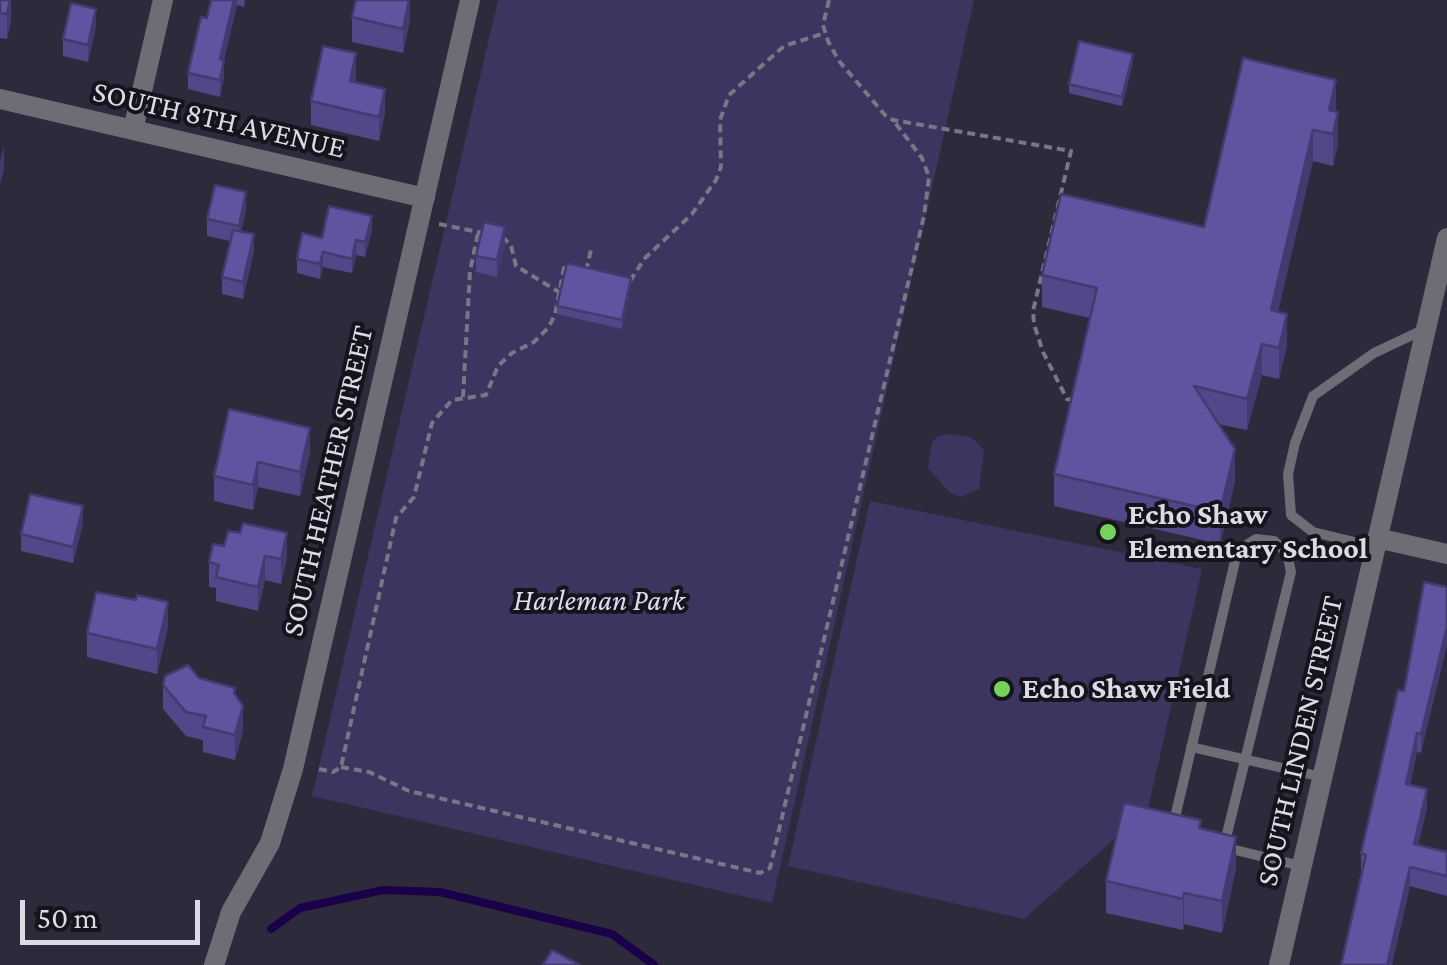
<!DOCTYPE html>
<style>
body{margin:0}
#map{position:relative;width:1447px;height:965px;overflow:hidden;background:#2c2a3b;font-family:"Crimson Pro",serif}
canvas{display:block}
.scale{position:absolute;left:20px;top:900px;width:180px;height:45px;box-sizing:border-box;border:5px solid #dbdae6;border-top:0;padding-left:12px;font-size:30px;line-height:35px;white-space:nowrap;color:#dbdae6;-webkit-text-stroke:8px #15141c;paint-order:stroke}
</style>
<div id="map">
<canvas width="1447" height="965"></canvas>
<div class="scale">50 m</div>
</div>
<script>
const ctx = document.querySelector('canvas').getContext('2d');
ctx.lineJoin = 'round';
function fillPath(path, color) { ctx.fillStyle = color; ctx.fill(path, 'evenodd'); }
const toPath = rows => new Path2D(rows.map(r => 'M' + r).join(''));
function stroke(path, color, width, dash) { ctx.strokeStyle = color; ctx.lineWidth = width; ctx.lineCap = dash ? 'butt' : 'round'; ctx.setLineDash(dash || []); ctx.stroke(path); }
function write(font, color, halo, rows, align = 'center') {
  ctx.font = font + ' "Crimson Pro",serif'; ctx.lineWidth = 8; ctx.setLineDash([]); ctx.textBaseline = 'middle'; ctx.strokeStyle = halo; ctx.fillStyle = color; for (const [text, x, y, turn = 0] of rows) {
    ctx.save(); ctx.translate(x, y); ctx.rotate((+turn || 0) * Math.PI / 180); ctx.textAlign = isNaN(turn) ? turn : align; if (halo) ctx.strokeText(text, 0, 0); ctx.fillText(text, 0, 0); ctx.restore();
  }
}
fillPath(toPath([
 [498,0,974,0,772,903,312,796],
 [950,434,971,437,984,450,979,489,961,497,949,492,928,468,932,442,938,436],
 [870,501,1202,569,1148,809,1024,919,788,866]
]), '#3c3560');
stroke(toPath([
 [271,929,300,908,383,890,440,892,612,934,654,965]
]), '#1a0048', 8);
stroke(toPath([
 [829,0,823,25,828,41,839,61,885,115,893,120,1071,151,1033,311,1034,324,1043,352,1067,399,1076,401],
 [439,224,483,233],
 [502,237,511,245,516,266,559,292],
 [586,271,591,250],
 [630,281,645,258,692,214,716,180,721,167,720,120,729,95,784,46,825,33],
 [463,397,470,271,478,233],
 [341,767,369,772,409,791,760,873,770,868,924,216,929,177,922,158,893,120],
 [319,769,333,772,341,767,396,518,414,497,432,423,452,400,486,395,498,366,512,353,534,342,548,328,555,315,564,268,568,269]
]), '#797786', 4, [8, 5]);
stroke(toPath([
 [1375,547,1313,532,1291,515,1288,474,1295,443,1313,396,1374,353,1425,329],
 [1191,747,1322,777],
 [1173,826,1236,557,1240,549,1256,539,1274,541,1287,553,1291,572,1224,846],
 [1223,847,1301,866]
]), '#6e6d76', 10);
stroke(toPath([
 [0,99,425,198],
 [133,130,163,0],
 [1377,538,1447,554],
 [214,965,231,912,270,843,293,769,470,0],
 [1279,965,1447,238]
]), '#6e6d76', 20);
fillPath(toPath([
 [0,0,11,0,11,21,7,39,0,38],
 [211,0,245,0,244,7,237,5,224,60,224,77,220,97,188,89,188,73,207,18],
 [410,0,410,20,403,53,352,42,352,17],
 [96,26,88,62,63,56,63,39],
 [1243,58,1336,111,1338,144,1333,166,1313,161,1278,312,1287,346,1279,379,1262,375,1247,430,1218,424,1235,481,1220,544,1054,506,1054,474,1090,318,1042,307,1042,275,1204,227],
 [1133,62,1122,106,1069,93,1069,84],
 [356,78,356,82,385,113,379,141,311,125,311,101],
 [246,209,241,232,254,251,243,299,222,294,222,277,230,241,207,236,207,219],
 [372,230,365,257,356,255,352,273,323,267,320,279,297,273,297,259,322,238],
 [505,244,497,277,476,272,476,256],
 [631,286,622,329,557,314,557,306],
 [229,409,310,452,300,496,258,487,253,510,214,501,214,476],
 [83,523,73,563,21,551,21,534],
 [213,544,287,557,281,584,265,580,258,611,216,601,216,588,209,587,209,562],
 [1424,582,1421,753,1417,752,1410,785,1427,808,1418,845,1447,852,1447,896,1361,873,1361,853,1404,691],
 [168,627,157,674,87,657,87,633],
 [199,678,235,695,243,731,235,760,203,752,203,740,186,736,163,709,163,685],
 [1201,829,1236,868,1222,933,1184,924,1183,930,1106,913,1106,881]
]), '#534789');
fillPath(toPath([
 [10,0,11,21,7,39,7,14],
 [234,0,237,0,237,5,220,76,220,59],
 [409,0,410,20,403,53,403,29],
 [96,9,96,26,88,62,88,45],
 [356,53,356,78,350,105,350,81],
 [1133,54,1133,62,1122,106,1122,97],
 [224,60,224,77,220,97,220,80],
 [1336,80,1336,111,1329,110],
 [385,89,385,113,379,141,379,117],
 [1338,112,1338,144,1333,166,1333,134],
 [1313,130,1313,161,1271,342,1271,310],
 [4,145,4,170,0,185,0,161],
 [246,192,246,209,239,243,239,226],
 [372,216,372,230,365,257,365,242],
 [505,227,505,244,497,277,497,260],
 [254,234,254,251,243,299,243,282],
 [356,240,356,255,352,273,352,259],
 [323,252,323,267,320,279,320,264],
 [631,278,631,286,622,329,622,320],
 [1287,314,1287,346,1279,379,1279,348],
 [1262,344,1262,375,1247,430,1247,399],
 [310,428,310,452,300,496,300,472],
 [1235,449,1235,481,1220,544,1220,512],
 [258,462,258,487,253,510,253,485],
 [83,506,83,523,73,563,73,547],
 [287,533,287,557,281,584,281,559],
 [265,556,265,580,258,611,258,587],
 [168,602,168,627,157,674,157,649],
 [1447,627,1447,646,1421,753,1421,734],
 [243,706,243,731,235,760,235,735],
 [1417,733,1417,752,1406,804,1406,784],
 [1427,789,1427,808,1414,863,1414,844],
 [1236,837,1236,868,1222,933,1222,901],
 [1410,867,1410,887,1392,965,1387,965],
 [1184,893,1184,924,1183,930,1183,899]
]), '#433a6f');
const building = toPath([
 [0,0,10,0,7,14,0,13,0,0],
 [211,0,234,0,220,59,224,60,220,80,188,73,201,17,207,18,211,0],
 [356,0,409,0,403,29,352,17,356,0],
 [71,3,96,9,88,45,63,39,71,3],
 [1079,41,1133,54,1122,97,1069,84,1079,41],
 [323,46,356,53,350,81,385,89,379,117,311,101,323,46],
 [1243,58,1336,80,1329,110,1338,112,1333,134,1313,130,1271,310,1287,314,1279,348,1262,344,1247,399,1194,386,1235,449,1220,512,1054,474,1097,288,1042,275,1061,194,1204,227,1243,58],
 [215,185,246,192,239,226,207,219,215,185],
 [329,206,372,216,365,242,356,240,352,259,323,252,320,264,297,259,302,233,322,238,329,206],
 [484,222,505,227,497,260,476,256,484,222],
 [233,230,254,234,243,282,222,277,233,230],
 [567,263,631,278,622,320,557,306,567,263],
 [229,409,310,428,300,472,258,462,253,485,214,476,229,409],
 [30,494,83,506,73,547,21,534,30,494],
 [243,523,287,533,281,559,265,556,258,587,216,577,219,565,209,562,213,544,224,546,228,531,240,533,243,523],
 [1424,582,1447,587,1447,627,1421,734,1417,733,1406,784,1427,789,1414,844,1447,852,1447,876,1410,867,1387,965,1341,965,1366,855,1361,853,1398,690,1404,691,1424,582],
 [96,592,136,600,137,595,168,602,157,649,87,633,96,592],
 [188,665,199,678,235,688,234,693,243,706,235,735,203,727,206,716,186,712,163,685,165,676,188,665],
 [1124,803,1201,820,1199,828,1236,837,1222,901,1184,893,1183,899,1106,881,1124,803],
 [552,950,580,965,543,965,552,950]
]);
fillPath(building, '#60539f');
stroke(building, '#433a6f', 2.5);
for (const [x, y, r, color] of [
 [1108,532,10,"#75d25b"],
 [1002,689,10,"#75d25b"]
]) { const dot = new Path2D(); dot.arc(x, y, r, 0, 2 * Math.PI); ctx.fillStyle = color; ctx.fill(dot); stroke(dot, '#15141c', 4); }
write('30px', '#dbdae6', '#15141c', [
 ["SOUTH 8TH AVENUE",219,120,13],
 ["SOUTH HEATHER STREET",328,481,-77],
 ["SOUTH LINDEN STREET",1300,741,-77]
]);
write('bold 30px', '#dbdae6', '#15141c', [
 ["Echo Shaw",1128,515],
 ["Elementary School",1128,549],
 ["Echo Shaw Field",1022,689]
], 'left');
write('italic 30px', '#dddbf1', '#15141c', [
 ["Harleman Park",599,601]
]);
</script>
